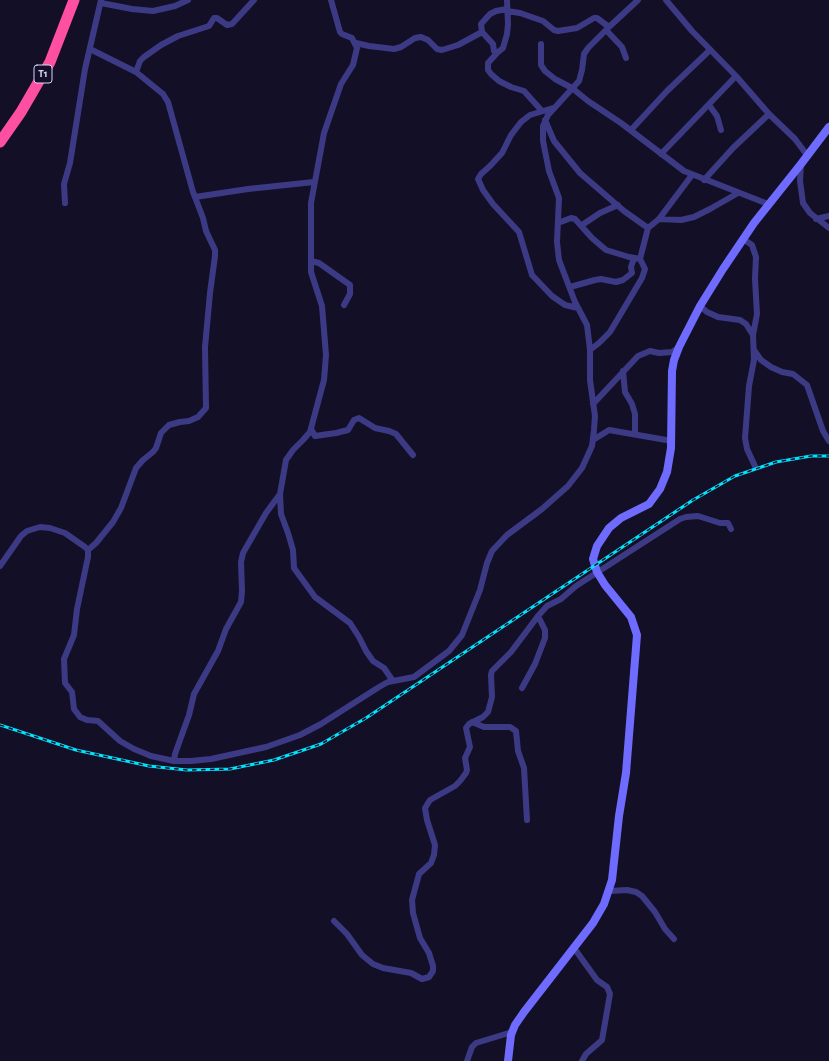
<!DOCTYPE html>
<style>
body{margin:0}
canvas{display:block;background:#130f26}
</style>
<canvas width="829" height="1061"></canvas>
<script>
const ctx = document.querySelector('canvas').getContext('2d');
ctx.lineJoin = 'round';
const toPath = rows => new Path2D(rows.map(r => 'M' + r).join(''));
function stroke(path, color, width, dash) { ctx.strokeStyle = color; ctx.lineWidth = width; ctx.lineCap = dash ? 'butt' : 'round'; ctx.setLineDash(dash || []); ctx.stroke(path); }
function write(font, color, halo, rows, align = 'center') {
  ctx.font = font + ' "Alegreya Sans",sans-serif'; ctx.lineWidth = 3.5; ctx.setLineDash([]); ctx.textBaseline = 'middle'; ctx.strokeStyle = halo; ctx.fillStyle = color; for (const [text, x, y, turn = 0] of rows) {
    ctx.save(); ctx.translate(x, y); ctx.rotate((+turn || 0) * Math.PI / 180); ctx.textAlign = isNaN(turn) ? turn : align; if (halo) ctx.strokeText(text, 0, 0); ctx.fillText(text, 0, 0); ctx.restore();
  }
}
stroke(toPath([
 [666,0,692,31,736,76,769,114,795,139,807,155],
 [101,3,132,9,153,11,175,6,188,0],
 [507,9,496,11,490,14,481,24,482,32,493,44,494,51,497,53,488,63,488,70,491,74,499,81,511,87,524,91,542,111],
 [507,11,520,13,543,21,554,30,558,31,577,28,594,18,597,18,609,27],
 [606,30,622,47,626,58],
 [356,43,369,46,394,49,401,47,415,38,421,37,428,40,437,49,442,50,458,45,482,32],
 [541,44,541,65,545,71,555,79,572,88,588,101,621,123,684,171,768,204],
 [497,53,503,48,507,34,508,24,507,0],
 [136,72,140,61,144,57,161,45,178,36,209,26,214,18,217,18,227,25,232,24,254,0],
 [709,105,717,116,721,130],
 [553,108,530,115,521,122,511,135,502,153,490,166,481,174,478,179,483,190,493,204,519,232,532,275,552,296,565,305,578,308],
 [545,120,554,141,580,173,624,211,648,228],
 [631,130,667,91,710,50],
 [661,154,736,76],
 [801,164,800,181,803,203,810,213,829,228],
 [704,180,733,148,769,114],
 [195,197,248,189,314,182],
 [65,203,64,184,70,163,85,69,101,0],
 [659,219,681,220,694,217,710,209,738,193],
 [816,219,829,216],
 [558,223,571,218,575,219,592,238,606,250,629,257,640,259],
 [582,225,600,213,618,205],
 [743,239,752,245,756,257,755,279,757,314,753,335],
 [311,261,319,263,350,285,350,294,344,305],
 [570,287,595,280,601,279,616,282,623,280,632,273,631,267,634,258],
 [700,306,707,312,718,317,740,320,746,324,753,335,754,360,749,386,745,438,747,449,755,466],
 [590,350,599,343,610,332,642,278,645,269,640,259,648,228,659,219,692,175],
 [754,350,761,360,771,367,782,372,793,374,807,385,823,431,829,441],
 [623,371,625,392,632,404,635,414,635,434],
 [593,404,638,356,650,351,659,353,672,352,678,348],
 [311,429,315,436,336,433,348,430,354,420,359,418,375,428,389,431,396,434,413,455],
 [593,440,609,430,672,441],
 [280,494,281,514,288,533,293,550,294,568,315,597,350,623,359,637,366,651,373,661,384,668,393,681],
 [88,550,88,557,77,609,74,635,64,659,65,683,72,692,74,709,80,717,87,720,98,721,120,741,134,749,151,756,174,761,191,761,211,759,266,747,300,735,321,724,379,687,388,682,414,677,449,651,462,635,480,590,487,563,492,551,507,535,542,509,568,486,582,468,592,446,594,430,595,416,590,380,590,350,587,325,575,302,559,260,557,242,559,198,549,171,543,141,543,126,548,115,579,81,582,70,584,54,588,48,609,27,638,0],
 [0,566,21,536,27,531,40,527,50,528,65,533,85,547,88,550,96,543,113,522,121,508,136,468,143,460,153,452,156,448,161,433,169,425,180,422,189,421,198,417,206,408,205,347,210,293,215,256,215,250,206,231,203,218,193,192,168,102,163,94,136,72,90,49],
 [522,688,535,664,545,638,545,630,538,616],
 [472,722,484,727,510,727,516,731,518,751,524,768,527,820],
 [174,761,175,754,189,715,194,694,218,651,226,629,241,602,242,591,241,562,243,553,266,513,280,494,286,460,293,450,303,440,310,432,324,380,326,355,322,306,311,272,311,203,324,133,341,84,353,65,357,48,352,38,342,34,340,32,331,0],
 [609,891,627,890,636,892,642,896,655,912,665,929,674,939],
 [334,921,347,934,362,955,373,964,383,968,411,973,422,979,429,977,433,971,433,966,429,953,420,938,413,913,412,900,419,874,431,863,434,855,435,845,427,820,425,808,430,800,455,786,460,781,466,773,467,770,465,758,470,747,466,728,469,724,483,717,488,712,492,697,491,675,492,671,511,652,538,616,547,606,561,599,576,586,680,519,686,517,698,516,720,523,728,523,731,529],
 [574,948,597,980,607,987,610,994,602,1040,586,1054,582,1061],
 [467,1061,472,1047,476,1043,512,1032]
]), '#3d3a85', 6);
stroke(toPath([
 [508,1061,511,1035,515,1025,524,1012,593,923,604,904,612,880,619,816,626,773,637,635,631,617,605,585,597,572,593,559,597,546,609,528,621,518,649,504,660,489,667,472,671,448,672,371,674,360,679,347,700,306,723,269,754,223,801,164,829,127]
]), '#6f6bff', 8);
stroke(toPath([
 [0,142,21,112,50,62,74,0]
]), '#ff4fa3', 11);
const rail = toPath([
 [0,725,76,750,149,766,187,770,230,769,274,760,321,744,366,718,693,500,735,476,776,462,811,456,829,456]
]);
stroke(rail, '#00e5ff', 3);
stroke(rail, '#130f26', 1.5, [4.5]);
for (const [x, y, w] of [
 [43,74,18]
]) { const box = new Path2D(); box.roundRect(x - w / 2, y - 9, w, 18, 3); ctx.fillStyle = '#130f26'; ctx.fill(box); stroke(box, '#d9d4ff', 1); }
write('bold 11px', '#d9d4ff', null, [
 ["T1",43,74]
]);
</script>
